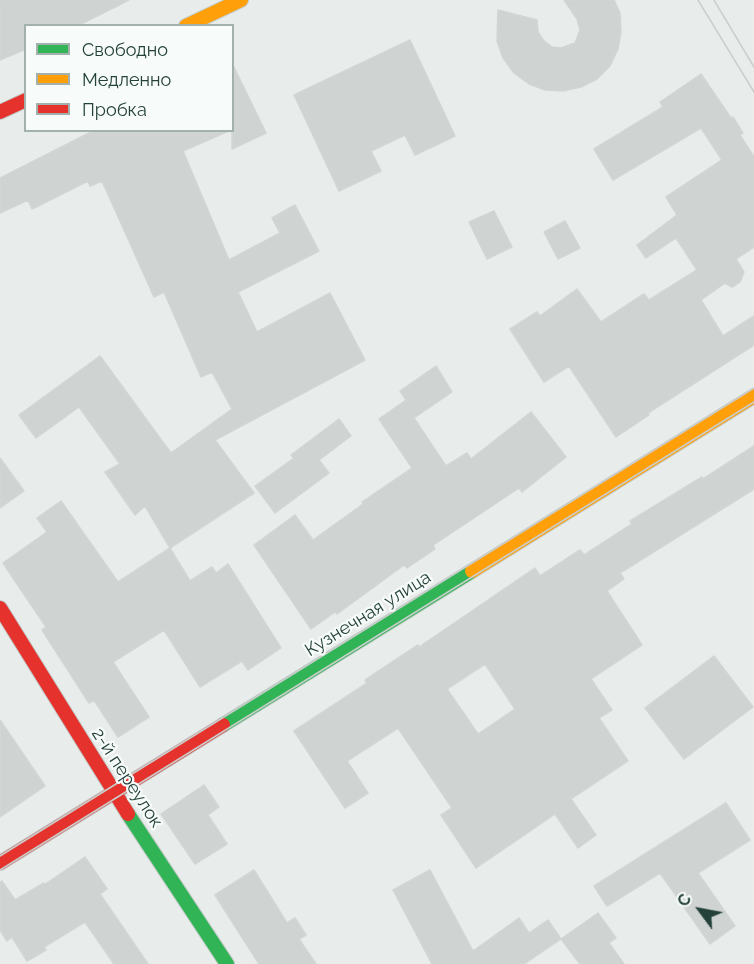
<!DOCTYPE html>
<meta charset="utf-8">
<style>
body{margin:0}
#map{position:relative;width:754px;height:964px;overflow:hidden;background:#e8edeb;font-family:Raleway,sans-serif}
canvas{display:block}
.legend{position:absolute;left:24px;top:24px;width:210px;height:108px;box-sizing:border-box;background:#f7fbf9;border:2px solid #a3b1ad;margin:0;padding:8px 10px;list-style:none;font-size:18px;color:#24423a}
.legend li{display:flex;align-items:center;gap:12px;height:30px}
.legend b{width:30px;border:2px solid #a3b1ad}
.north{position:absolute;left:670px;top:880px;width:60px;height:60px;-webkit-text-stroke:4px #f7fbf9;paint-order:stroke;rotate:302deg;font-size:16px;font-weight:700;line-height:24px;text-align:center;color:#24423a}
.north::after{content:'';display:block;margin:auto;width:21px;height:27px;background:#24423a;clip-path:polygon(50% 0,100% 100%,50% 72%,0 100%)}
</style>
<div id="map">
<canvas width="754" height="964"></canvas>
<ul class="legend">
<li><b style="height:8px;background:#30b455"></b>Свободно</li>
<li><b style="height:8px;background:#ff9f0a"></b>Медленно</li>
<li><b style="height:8px;background:#e5322d"></b>Пробка</li>
</ul>
<div class="north">С</div>
</div>
<script>
const ctx = document.querySelector('canvas').getContext('2d');
ctx.lineJoin = 'round';
function fillPath(path, color) { ctx.fillStyle = color; ctx.fill(path, 'evenodd'); }
const toPath = rows => new Path2D(rows.map(r => 'M' + r).join(''));
function stroke(path, color, width, dash) { ctx.strokeStyle = color; ctx.lineWidth = width; ctx.lineCap = dash ? 'butt' : 'round'; ctx.setLineDash(dash || []); ctx.stroke(path); }
function write(font, color, halo, rows, align = 'center') {
  ctx.font = font + ' Raleway,sans-serif'; ctx.lineWidth = 4.5; ctx.setLineDash([]); ctx.textBaseline = 'middle'; ctx.strokeStyle = halo; ctx.fillStyle = color; for (const [text, x, y, turn = 0] of rows) {
    ctx.save(); ctx.translate(x, y); ctx.rotate((+turn || 0) * Math.PI / 180); ctx.textAlign = isNaN(turn) ? turn : align; if (halo) ctx.strokeText(text, 0, 0); ctx.fillText(text, 0, 0); ctx.restore();
  }
}
const building = toPath([
 [0,0,129,0,77,26,26,26,26,49,0,60,0,0],
 [564,0,614,0,620,13,621,32,618,49,610,66,597,79,581,87,563,91,545,90,529,84,514,73,503,58,497,41,498,10,537,20,538,32,544,41,552,47,561,48,575,43,580,30,577,19,564,0],
 [410,40,455,136,415,155,405,135,371,151,381,171,339,191,294,95,410,40],
 [232,63,266,133,232,149,232,63],
 [701,74,731,118,733,117,743,133,740,135,754,157,754,247,736,259,744,272,740,282,732,287,725,283,701,300,723,336,754,316,754,345,648,413,649,415,616,437,569,366,544,382,510,329,537,312,540,316,577,289,601,322,644,294,649,300,697,270,676,238,646,258,637,245,677,215,666,197,722,160,701,128,613,180,594,149,663,107,660,102,701,74],
 [95,130,231,130,183,151,229,260,280,233,272,218,295,205,319,251,238,292,257,332,330,293,365,360,215,440,254,493,170,548,145,506,135,515,105,472,120,464,79,407,36,438,19,415,100,356,171,453,232,409,212,372,201,377,164,292,154,297,102,181,90,186,88,181,32,209,28,200,0,213,0,178,95,130],
 [494,211,512,247,487,259,469,222,494,211],
 [565,221,580,248,558,259,544,232,565,221],
 [436,366,452,392,414,418,446,466,467,453,471,459,531,412,566,457,522,492,519,488,474,518,433,545,435,549,407,568,404,565,337,614,335,612,311,629,254,545,295,515,313,540,363,504,362,502,412,468,379,419,406,400,400,391,436,366],
 [339,419,351,436,319,460,329,473,275,513,255,486,294,458,291,455,339,419],
 [754,446,754,489,620,573,624,579,607,591,642,645,591,679,612,710,599,718,628,761,571,799,596,835,578,848,555,814,476,868,441,815,452,808,398,728,347,761,368,793,345,808,294,731,367,683,365,680,418,645,419,647,535,568,540,576,580,550,584,555,632,524,630,521,702,477,703,479,754,446],
 [485,664,515,709,478,734,447,689,485,664],
 [0,458,24,491,0,508,0,458],
 [61,501,118,582,170,548,190,581,212,567,216,573,228,564,281,648,248,670,242,661,200,687,164,630,113,662,149,717,118,737,94,700,89,703,42,630,46,627,3,563,47,532,37,518,61,501],
 [714,656,753,707,684,759,645,708,714,656],
 [0,720,45,786,0,817,0,720],
 [204,785,219,807,208,815,227,844,195,864,161,814,204,785],
 [726,803,750,840,698,873,735,926,710,944,660,873,607,906,594,886,726,803],
 [85,857,107,889,100,894,148,964,114,964,85,922,44,947,46,950,27,961,12,937,7,941,0,930,0,882,2,881,15,900,44,883,44,885,85,857],
 [254,870,287,923,295,918,306,935,299,939,316,964,259,964,215,895,254,870],
 [430,870,473,951,519,918,529,933,548,920,561,939,524,964,432,964,393,890,430,870],
 [598,913,616,938,609,943,624,964,580,964,561,939,598,913]
]);
fillPath(building, '#cfd4d2');
stroke(building, '#d1d6d4', 1.5);
const fast = toPath([
 [223,725,472,571],
 [128,814,227,964]
]);
const slow = toPath([
 [186,26,241,0],
 [472,571,754,396]
]);
const jam = toPath([
 [0,112,26,100],
 [0,608,128,814],
 [0,863,223,725]
]);
stroke(fast, '#c3cbc8', 16);
stroke(slow, '#c3cbc8', 16);
stroke(jam, '#c3cbc8', 16);
stroke(fast, '#30b455', 14);
stroke(slow, '#ff9f0a', 14);
stroke(jam, '#e5322d', 14);
stroke(toPath([
 [698,0,754,92],
 [714,0,754,67],
 [0,856,754,388],
 [0,870,754,402]
]), '#c9cdcc', 1.5);
write('18px', '#24423a', '#f7fbf9', [
 ["Кузнечная улица",368,614,-32],
 ["2-й переулок",127,778,57]
]);
</script>
